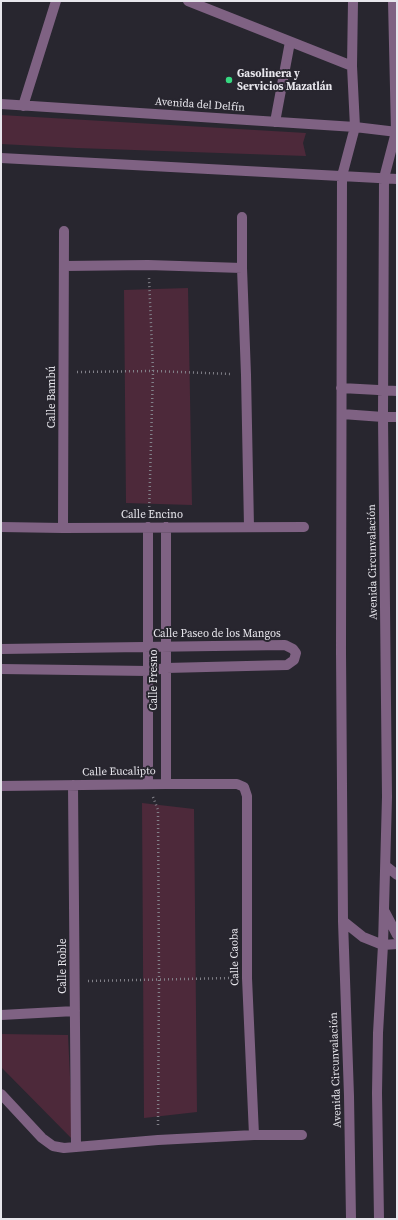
<!DOCTYPE html>
<meta charset="utf-8">
<style>
body{margin:0}
#map{position:relative;width:398px;height:1220px;overflow:hidden;background:#28262f;font-family:"Source Serif 4",serif}
canvas{display:block}
.frame{position:absolute;inset:0;border:2px solid #e7e6ec;pointer-events:none}
</style>
<div id="map">
<canvas width="398" height="1220"></canvas>
<div class="frame"></div>
</div>
<script>
const ctx = document.querySelector('canvas').getContext('2d');
ctx.lineJoin = 'round';
function fillPath(path, color) { ctx.fillStyle = color; ctx.fill(path, 'evenodd'); }
const toPath = rows => new Path2D(rows.map(r => 'M' + r).join(''));
function stroke(path, color, width, dash) { ctx.strokeStyle = color; ctx.lineWidth = width; ctx.lineCap = dash ? 'butt' : 'round'; ctx.setLineDash(dash || []); ctx.stroke(path); }
function write(font, color, halo, rows, align = 'center') {
  ctx.font = font + ' "Source Serif 4",serif'; ctx.lineWidth = 4; ctx.setLineDash([]); ctx.textBaseline = 'middle'; ctx.strokeStyle = halo; ctx.fillStyle = color; for (const [text, x, y, turn = 0] of rows) {
    ctx.save(); ctx.translate(x, y); ctx.rotate((+turn || 0) * Math.PI / 180); ctx.textAlign = isNaN(turn) ? turn : align; if (halo) ctx.strokeText(text, 0, 0); ctx.fillText(text, 0, 0); ctx.restore();
  }
}
fillPath(toPath([
 [1,115,306,133,303,143,306,156,77,148,1,144],
 [188,288,192,505,126,503,124,290],
 [142,803,194,809,197,1112,144,1118],
 [1,1034,68,1035,73,1140,1,1067]
]), '#4d293a');
stroke(toPath([
 [77,372,153,371,232,374],
 [149,515,153,371,149,278],
 [153,797,158,810,159,980,158,1126],
 [88,981,233,978]
]), '#828189', 2.5, [1, 3]);
stroke(toPath([
 [188,1,352,66],
 [1,104,355,127,397,132],
 [23,106,56,1],
 [275,122,290,42],
 [1,158,397,179],
 [242,217,242,268,246,375,249,527],
 [65,266,148,265,242,268],
 [341,388,397,391],
 [342,414,383,417,397,417],
 [1,527,63,528,304,527],
 [148,527,148,784],
 [166,527,166,784],
 [63,528,64,231],
 [1,649,285,645,293,649,296,653,294,660,287,665,166,668,148,671,1,669],
 [73,785,76,1147],
 [1,786,166,784,237,784,244,787,247,796,247,978,254,1135],
 [386,866,397,875],
 [385,912,397,935],
 [343,921,363,937,383,945,397,944],
 [1,1015,75,1011],
 [1,1094,42,1138,53,1146,64,1148,158,1140,254,1135,302,1135],
 [351,1219,349,1096,343,921,341,651,342,176,355,127,352,66,353,1],
 [379,1219,377,1093,378,1033,383,945,387,797,383,417,384,178,396,132,393,1]
]), '#7f6283', 10);
for (const [x, y, r, color] of [
 [229,80,4,"#36d881"]
]) { const dot = new Path2D(); dot.arc(x, y, r, 0, 2 * Math.PI); ctx.fillStyle = color; ctx.fill(dot); stroke(dot, '#28262f', 1.5); }
write('bold 11px', '#e7e6ec', '#28262f', [
 ["Gasolinera y",237,74],
 ["Servicios Mazatlán",237,87]
], 'left');
write('11px', '#e7e6ec', '#28262f', [
 ["Avenida del Delfín",200,105,4],
 ["Calle Bambú",52,397,-90],
 ["Calle Encino",152,515],
 ["Avenida Circunvalación",373,562,-91],
 ["Calle Paseo de los Mangos",217,634],
 ["Calle Fresno",154,680,-90],
 ["Calle Eucalipto",119,772,-1],
 ["Calle Caoba",235,957,-91],
 ["Calle Roble",63,966,-90],
 ["Avenida Circunvalación",336,1070,-92]
]);
</script>
